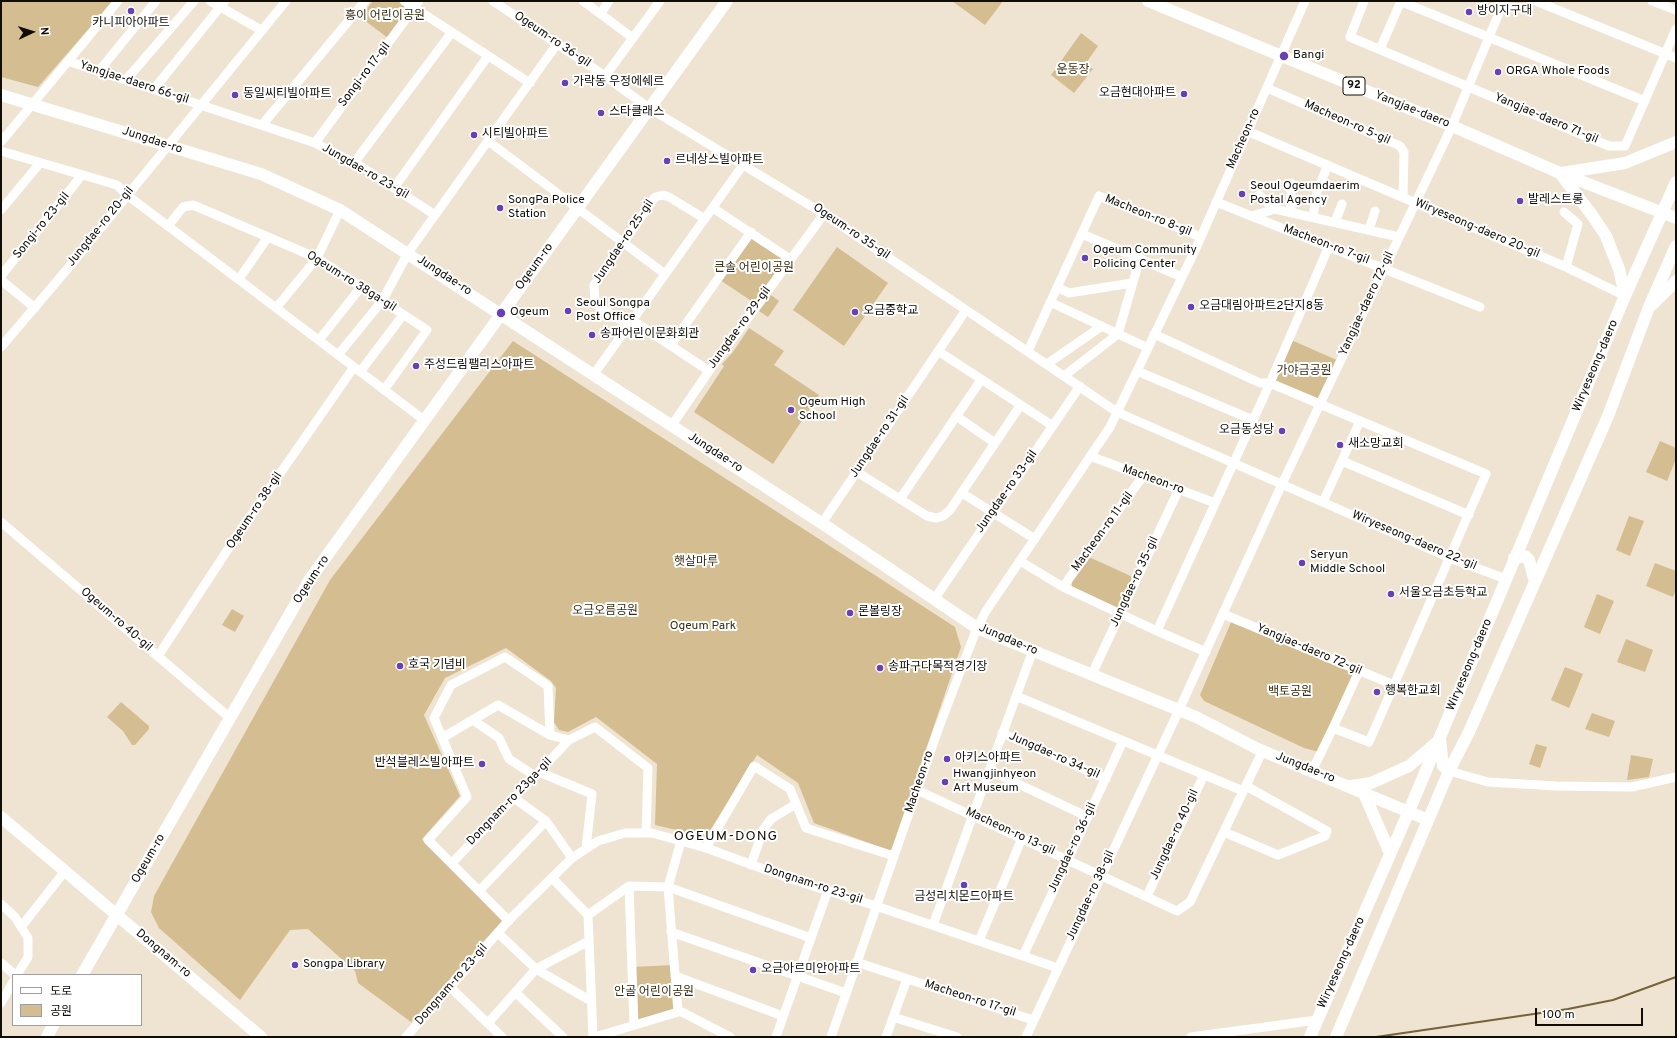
<!DOCTYPE html>
<meta charset="utf-8">
<style>
body{margin:0}
#map{position:relative;width:1677px;height:1038px;overflow:hidden;background:#efe4d1;font-family:Overpass,"Noto Sans KR",sans-serif}
canvas{display:block}
.frame{position:absolute;inset:0;border:2px solid #100d07;pointer-events:none}
.legend{position:absolute;left:12px;top:974px;width:130px;height:52px;box-sizing:border-box;background:#fff;border:1px solid #9f9e9c;margin:0;padding:5px 7px;list-style:none;font-size:12px;color:#100d07}
.legend li{display:flex;align-items:center;gap:8px;height:20px}
.legend b{width:20px;border:1px solid #9f9e9c}
.north{position:absolute;left:12px;top:12px;width:40px;height:40px;-webkit-text-stroke:3px #fff;paint-order:stroke;rotate:86deg;font-size:11px;font-weight:700;line-height:16px;text-align:center;color:#100d07}
.north::after{content:'';display:block;margin:auto;width:14px;height:18px;background:#100d07;clip-path:polygon(50% 0,100% 100%,50% 72%,0 100%)}
.scale{position:absolute;left:1535px;top:1008px;width:108px;height:18px;box-sizing:border-box;border:2px solid #100d07;border-top:0;padding-left:5px;font-size:12px;line-height:14px;white-space:nowrap;color:#100d07;-webkit-text-stroke:3px #fff;paint-order:stroke}
</style>
<div id="map">
<canvas width="1677" height="1038"></canvas>
<div class="frame"></div>
<ul class="legend">
<li><b style="height:5px;background:#fff"></b>도로</li>
<li><b style="height:11px;background:#d4bd90"></b>공원</li>
</ul>
<div class="north">N</div>
<div class="scale">100 m</div>
</div>
<script>
const ctx = document.querySelector('canvas').getContext('2d');
ctx.lineJoin = 'round';
function fillPath(path, color) { ctx.fillStyle = color; ctx.fill(path, 'evenodd'); }
const toPath = rows => new Path2D(rows.map(r => 'M' + r).join(''));
function stroke(path, color, width, dash) { ctx.strokeStyle = color; ctx.lineWidth = width; ctx.lineCap = dash ? 'butt' : 'round'; ctx.setLineDash(dash || []); ctx.stroke(path); }
function write(font, color, halo, rows, align = 'center') {
  ctx.font = font + ' Overpass,"Noto Sans KR",sans-serif'; ctx.lineWidth = 4; ctx.setLineDash([]); ctx.textBaseline = 'middle'; ctx.strokeStyle = halo; ctx.fillStyle = color; for (const [text, x, y, turn = 0] of rows) {
    ctx.save(); ctx.translate(x, y); ctx.rotate((+turn || 0) * Math.PI / 180); ctx.textAlign = isNaN(turn) ? turn : align; if (halo) ctx.strokeText(text, 0, 0); ctx.fillText(text, 0, 0); ctx.restore();
  }
}
fillPath(toPath([
 [1,1,113,1,38,87,1,77],
 [373,1,399,1,411,9,388,38,360,17],
 [952,1,1003,1,985,25],
 [1081,33,1098,46,1086,63,1093,69,1074,93,1051,75],
 [750,235,787,260,756,304,720,280],
 [837,247,888,283,844,346,793,310],
 [771,295,779,301,768,317,759,311],
 [749,328,784,351,774,365,819,395,773,464,694,412,724,366,722,364,733,352],
 [1289,339,1339,361,1321,405,1270,383],
 [513,341,955,627,961,647,891,851,814,823,798,783,757,755,706,837,655,825,657,764,596,717,568,732,559,730,554,722,556,688,551,681,506,648,445,678,424,715,460,796,422,839,502,921,411,1022,358,983,355,971,308,929,290,930,240,1000,159,928,151,912,154,896,330,580],
 [1660,441,1676,448,1676,459,1667,481,1646,472],
 [1629,516,1644,521,1630,556,1616,550],
 [1089,557,1135,578,1120,611,1072,588,1072,580],
 [1655,563,1676,571,1676,589,1673,597,1646,586],
 [1597,594,1614,601,1600,634,1584,627],
 [232,609,244,616,235,632,222,625],
 [1232,620,1355,672,1319,752,1304,748,1204,701,1200,695],
 [1626,639,1653,650,1645,672,1617,662],
 [1565,667,1583,674,1569,708,1551,700],
 [121,702,149,726,149,729,135,745,132,745,123,731,107,717],
 [1592,713,1615,721,1609,737,1585,729],
 [1536,744,1547,747,1540,768,1529,764],
 [1631,755,1653,759,1649,777,1627,780],
 [674,965,678,1010,634,1025,632,967]
]), '#d4bd90');
stroke(toPath([
 [1376,1037,1568,1009,1613,1000,1676,977]
]), '#766239', 2);
stroke(toPath([
 [210,1,261,30],
 [404,1,530,83],
 [493,1,605,76,649,108,824,214,1117,412,1450,558,1506,579],
 [583,1,633,38],
 [1364,1,1350,37,1609,146,1625,146,1676,29],
 [1400,1,1645,101],
 [1536,1,1676,58],
 [1652,1,1676,10],
 [601,13,609,1],
 [1380,49,1401,1],
 [68,61,315,143,362,167,435,215],
 [99,71,156,1],
 [605,76,660,1],
 [126,80,194,1],
 [1267,88,1400,146,1404,152,1403,197],
 [154,89,225,1],
 [262,125,365,1],
 [1247,131,1566,267,1625,296],
 [488,141,665,274],
 [1,142,118,1],
 [315,143,419,1],
 [1,151,117,185,127,195,424,420],
 [354,163,452,32],
 [1291,183,1291,212],
 [394,188,488,56],
 [1259,195,1275,209],
 [1216,202,1480,307],
 [713,208,790,259],
 [1,210,40,163],
 [1564,212,1578,224,1566,267],
 [1252,216,1275,209,1399,237],
 [1313,217,1317,191,1328,165],
 [1335,222,1342,204],
 [168,226,183,207,193,205,317,258,427,330,384,390],
 [1369,230,1375,211],
 [1082,234,1182,277],
 [1,276,82,175],
 [239,279,268,237],
 [1,280,35,308],
 [1057,287,1069,293,1132,283],
 [1050,302,1148,348],
 [276,308,317,258,340,210],
 [632,320,709,371],
 [629,325,595,304,594,285,655,197,663,195,669,197,705,219],
 [1154,334,1260,383,1270,383,1486,474,1369,742,1333,728,1312,771],
 [319,340,361,287],
 [671,345,751,232],
 [1,347,69,267,286,1],
 [938,351,1053,426],
 [1028,351,1099,196,1201,237],
 [338,355,382,301,408,253,557,44],
 [1047,364,1102,326],
 [1137,371,1253,420],
 [360,372,403,315],
 [594,374,743,165],
 [1064,376,1118,334,1140,258],
 [956,416,995,443],
 [672,425,709,371,824,214],
 [1090,456,1215,503],
 [1342,461,1469,515],
 [857,472,927,516,936,518,943,516,950,510,1020,406],
 [962,493,1035,539],
 [900,499,981,380],
 [1323,502,1360,421],
 [1,522,230,718],
 [822,523,966,310],
 [1020,561,1063,587,1157,631,1206,652],
 [1063,587,1143,476],
 [935,598,1080,386],
 [1223,614,1394,685],
 [1157,631,1270,383,1329,246],
 [158,656,236,537,354,367],
 [1092,674,1179,489],
 [1016,696,1243,791],
 [473,720,499,738,509,759,535,776],
 [1333,728,1359,671],
 [1002,733,1106,779],
 [442,738,498,705,550,735],
 [989,770,1088,817],
 [1449,771,1488,782,1556,786,1632,787,1676,777],
 [539,772,592,794,586,848],
 [917,790,1177,911,1190,902,1263,750],
 [514,798,546,821,572,858],
 [1224,832,1278,855,1325,836,1327,831,1246,786],
 [706,848,754,766,790,789,806,828,894,856],
 [452,863,569,740],
 [751,865,763,830,771,819,796,804],
 [552,878,588,915,593,1037],
 [629,886,634,1025],
 [479,891,546,821],
 [1147,896,1204,775],
 [1,904,15,917,28,938,28,957,17,975],
 [588,915,629,886,668,887,811,938],
 [509,921,428,840,467,797,434,718,451,685,505,657,548,686,550,735,569,740,595,727,648,768,646,833],
 [933,925,1033,650],
 [21,927,65,871],
 [671,932,846,993],
 [498,933,536,969,591,1001],
 [979,941,1022,838],
 [1023,956,1123,741],
 [856,962,1033,1020],
 [1,963,15,975],
 [675,976,783,1016],
 [450,987,502,1037],
 [515,992,563,1037],
 [1,1003,13,982],
 [678,1010,730,1037],
 [893,1017,957,1037],
 [488,1023,536,969,589,941],
 [406,1037,510,919,572,858,598,841,625,833,652,833,706,848,791,879,876,906,1058,968],
 [595,1037,678,1012,668,887,681,841],
 [776,1037,828,890],
 [831,1037,939,727,977,628,986,611,1110,427,1197,246,1305,1],
 [886,1037,907,979],
 [1026,1037,1179,710,1282,484,1452,126,1504,1],
 [1191,1037,1317,1020]
]), '#fff', 9);
stroke(toPath([
 [1148,1,1452,126,1560,173,1676,218],
 [1,95,261,174,340,210,829,528,977,628,1196,717,1258,749,1428,820],
 [1560,173,1592,215,1606,236,1619,269,1625,296],
 [1561,173,1625,163,1676,142],
 [1653,304,1676,281],
 [1514,558,1525,556,1529,560,1535,582],
 [1440,740,1443,766,1449,771],
 [1351,786,1371,783,1409,766,1436,743],
 [1363,791,1390,853],
 [1,817,261,1037],
 [82,975,310,579,727,1],
 [47,1037,53,1025],
 [1310,1037,1409,811,1625,296,1676,182],
 [1336,1037,1449,771,1469,732,1608,416,1649,307,1676,246]
]), '#fff', 12);
for (const [x, y, r, color] of [
 [131,11,4,"#6740b8"],
 [1469,12,4,"#6740b8"],
 [1284,56,5,"#6740b8"],
 [1498,72,4,"#6740b8"],
 [565,83,4,"#6740b8"],
 [1184,94,4,"#6740b8"],
 [235,95,4,"#6740b8"],
 [601,113,4,"#6740b8"],
 [474,135,4,"#6740b8"],
 [667,161,4,"#6740b8"],
 [1242,194,4,"#6740b8"],
 [1520,201,4,"#6740b8"],
 [500,208,4,"#6740b8"],
 [1085,258,4,"#6740b8"],
 [1191,307,4,"#6740b8"],
 [568,311,4,"#6740b8"],
 [855,312,4,"#6740b8"],
 [501,313,5,"#6740b8"],
 [592,335,4,"#6740b8"],
 [416,366,4,"#6740b8"],
 [791,410,4,"#6740b8"],
 [1282,431,4,"#6740b8"],
 [1340,445,4,"#6740b8"],
 [1302,563,4,"#6740b8"],
 [1391,594,4,"#6740b8"],
 [850,613,4,"#6740b8"],
 [400,666,4,"#6740b8"],
 [880,668,4,"#6740b8"],
 [1377,692,4,"#6740b8"],
 [947,759,4,"#6740b8"],
 [482,764,4,"#6740b8"],
 [945,782,4,"#6740b8"],
 [964,885,4,"#6740b8"],
 [295,965,4,"#6740b8"],
 [753,970,4,"#6740b8"]
]) { const dot = new Path2D(); dot.arc(x, y, r, 0, 2 * Math.PI); ctx.fillStyle = color; ctx.fill(dot); stroke(dot, '#fff', 1.5); }
for (const [x, y, w] of [
 [1354,86,22]
]) { const box = new Path2D(); box.roundRect(x - w / 2, y - 9, w, 18, 3); ctx.fillStyle = '#fff'; ctx.fill(box); stroke(box, '#100d07', 1); }
write('bold 11px', '#100d07', null, [
 ["92",1354,86]
]);
write('12px', '#100d07', '#fff', [
 ["방이지구대",1477,12],
 ["카니피아아파트",131,24,"center"],
 ["Bangi",1293,56],
 ["ORGA Whole Foods",1506,72],
 ["가락동 우정에쉐르",573,83],
 ["오금현대아파트",1176,94,"right"],
 ["동일씨티빌아파트",243,95],
 ["스타클래스",609,113],
 ["시티빌아파트",482,135],
 ["르네상스빌아파트",675,161],
 ["Seoul Ogeumdaerim",1250,187],
 ["Postal Agency",1250,201],
 ["SongPa Police",508,201],
 ["Station",508,215],
 ["발레스트롱",1528,201],
 ["Ogeum Community",1093,251],
 ["Policing Center",1093,265],
 ["Seoul Songpa",576,304],
 ["Post Office",576,318],
 ["오금대림아파트2단지8동",1199,307],
 ["오금중학교",863,312],
 ["Ogeum",510,313],
 ["송파어린이문화회관",600,335],
 ["주성드림팰리스아파트",424,366],
 ["Ogeum High",799,403],
 ["School",799,417],
 ["오금동성당",1274,431,"right"],
 ["새소망교회",1348,445],
 ["Seryun",1310,556],
 ["Middle School",1310,570],
 ["서울오금초등학교",1399,594],
 ["론볼링장",858,613],
 ["호국 기념비",408,666],
 ["송파구다목적경기장",888,668],
 ["행복한교회",1385,692],
 ["아키스아파트",955,759],
 ["반석블레스빌아파트",474,764,"right"],
 ["Hwangjinhyeon",953,775],
 ["Art Museum",953,789],
 ["금성리치몬드아파트",964,898,"center"],
 ["Songpa Library",303,965],
 ["오금아르미안아파트",761,970]
], 'left');
write('12px', '#392d12', '#fff', [
 ["흥이 어린이공원",385,17],
 ["운동장",1073,71],
 ["큰솔 어린이공원",754,269],
 ["가야금공원",1304,372],
 ["햇살마루",696,563],
 ["오금오름공원",605,612],
 ["Ogeum Park",703,627],
 ["백토공원",1290,693],
 ["안골 어린이공원",654,993]
]);
write('12px', '#100d07', '#fff', [
 ["Ogeum-ro 36-gil",552,40,34],
 ["Songi-ro 17-gil",365,75,-53],
 ["Yangjae-daero 66-gil",134,83,18],
 ["Yangjae-daero",1412,110,22],
 ["Yangjae-daero 71-gil",1546,119,23],
 ["Macheon-ro 5-gil",1347,123,24],
 ["Macheon-ro",1244,139,-66],
 ["Jungdae-ro",152,141,18],
 ["Jungdae-ro 23-gil",365,172,30],
 ["Macheon-ro 8-gil",1148,216,22],
 ["Songi-ro 23-gil",42,226,-51],
 ["Jungdae-ro 20-gil",101,227,-51],
 ["Wiryeseong-daero 20-gil",1477,229,23],
 ["Ogeum-ro 35-gil",851,232,34],
 ["Jungdae-ro 25-gil",624,242,-56],
 ["Macheon-ro 7-gil",1326,245,21],
 ["Ogeum-ro",535,267,-54],
 ["Jungdae-ro",444,276,33],
 ["Ogeum-ro 38ga-gil",351,282,32],
 ["Yangjae-daero 72-gil",1367,304,-65],
 ["Jungdae-ro 29-gil",740,328,-54],
 ["Wiryeseong-daero",1596,366,-67],
 ["Jungdae-ro 31-gil",880,437,-56],
 ["Jungdae-ro",715,453,33],
 ["Macheon-ro",1153,480,20],
 ["Jungdae-ro 33-gil",1007,492,-55],
 ["Ogeum-ro 38-gil",255,511,-56],
 ["Macheon-ro 11-gil",1103,532,-54],
 ["Wiryeseong-daero 22-gil",1414,541,23],
 ["Ogeum-ro",312,580,-57],
 ["Jungdae-ro 35-gil",1135,582,-65],
 ["Ogeum-ro 40-gil",116,620,41],
 ["Jungdae-ro",1008,640,23],
 ["Yangjae-daero 72-gil",1309,650,23],
 ["Wiryeseong-daero",1470,665,-67],
 ["Jungdae-ro 34-gil",1054,756,24],
 ["Jungdae-ro",1305,768,22],
 ["Macheon-ro",920,782,-71],
 ["Dongnam-ro 23ga-gil",510,802,-46],
 ["Macheon-ro 13-gil",1010,832,25],
 ["Jungdae-ro 40-gil",1175,835,-65],
 ["Jungdae-ro 36-gil",1073,848,-65],
 ["Ogeum-ro",149,859,-60],
 ["Dongnam-ro 23-gil",813,885,18],
 ["Jungdae-ro 38-gil",1091,896,-65],
 ["Dongnam-ro",163,954,40],
 ["Wiryeseong-daero",1342,963,-66],
 ["Dongnam-ro 23-gil",452,985,-49],
 ["Macheon-ro 17-gil",970,999,18]
]);
ctx.letterSpacing = '1px';
write('14px', '#100d07', '#fff', [
 ["OGEUM-DONG",726,837]
]);
ctx.letterSpacing = '0px';
</script>
